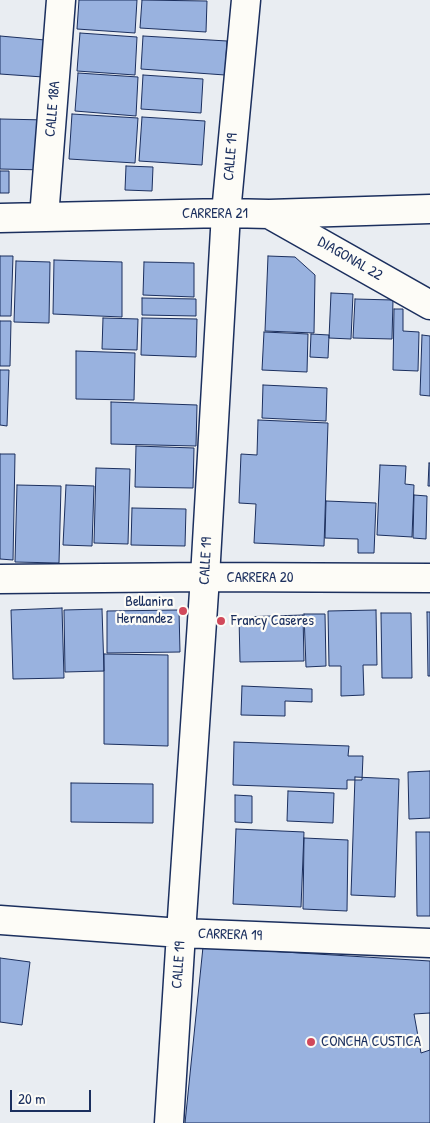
<!DOCTYPE html>
<style>
body{margin:0}
#map{position:relative;width:430px;height:1123px;overflow:hidden;background:#e9edf2;font-family:"Patrick Hand",sans-serif}
canvas{display:block}
.scale{position:absolute;left:10px;top:1090px;width:81px;height:22px;box-sizing:border-box;border:2px solid #1b2f5e;border-top:0;padding-left:6px;font-size:15px;line-height:18px;white-space:nowrap;color:#1b2f5e;-webkit-text-stroke:4px #fdfcf7;paint-order:stroke}
</style>
<div id="map">
<canvas width="430" height="1123"></canvas>
<div class="scale">20 m</div>
</div>
<script>
const ctx = document.querySelector('canvas').getContext('2d');
ctx.lineJoin = 'round';
function fillPath(path, color) { ctx.fillStyle = color; ctx.fill(path, 'evenodd'); }
const toPath = rows => new Path2D(rows.map(r => 'M' + r).join(''));
function stroke(path, color, width, dash) { ctx.strokeStyle = color; ctx.lineWidth = width; ctx.lineCap = dash ? 'butt' : 'round'; ctx.setLineDash(dash || []); ctx.stroke(path); }
function write(font, color, halo, rows, align = 'center') {
  ctx.font = font + ' "Patrick Hand",sans-serif'; ctx.lineWidth = 4.5; ctx.setLineDash([]); ctx.textBaseline = 'middle'; ctx.strokeStyle = halo; ctx.fillStyle = color; for (const [text, x, y, turn = 0] of rows) {
    ctx.save(); ctx.translate(x, y); ctx.rotate((+turn || 0) * Math.PI / 180); ctx.textAlign = isNaN(turn) ? turn : align; if (halo) ctx.strokeText(text, 0, 0); ctx.fillText(text, 0, 0); ctx.restore();
  }
}
const building = toPath([
 [79,0,137,0,135,33,77,29,79,0],
 [142,0,207,1,206,32,140,28,142,0],
 [80,33,137,37,135,75,77,71,80,33],
 [0,36,45,40,43,77,0,74,0,36],
 [143,36,227,41,225,75,141,69,143,36],
 [78,73,138,77,136,116,75,111,78,73],
 [143,75,203,79,201,113,141,109,143,75],
 [72,114,138,118,135,163,69,159,72,114],
 [142,117,205,121,202,165,139,161,142,117],
 [0,119,47,120,46,170,0,169,0,119],
 [126,166,153,167,152,191,125,190,126,166],
 [0,171,9,171,9,193,0,193,0,171],
 [0,256,13,256,11,316,0,316,0,256],
 [268,256,295,257,315,275,314,333,265,331,268,256],
 [54,260,122,262,122,317,53,314,54,260],
 [16,261,50,262,49,323,14,322,16,261],
 [144,262,194,263,194,297,143,295,144,262],
 [331,293,353,294,351,339,329,338,331,293],
 [142,298,196,299,196,316,142,315,142,298],
 [355,299,393,300,392,339,353,338,355,299],
 [394,309,403,309,403,331,419,332,418,371,393,370,394,309],
 [103,318,138,319,137,350,102,349,103,318],
 [142,318,197,319,196,357,141,355,142,318],
 [0,321,11,321,10,366,0,366,0,321],
 [264,332,308,334,307,372,262,370,264,332],
 [311,334,329,335,328,358,310,357,311,334],
 [422,335,430,336,430,396,420,395,422,335],
 [76,351,135,353,134,400,76,399,76,351],
 [0,370,9,370,7,426,0,425,0,370],
 [263,385,327,388,326,421,262,418,263,385],
 [111,402,197,405,196,446,111,444,111,402],
 [258,420,328,423,324,546,254,543,256,504,239,503,241,454,257,455,258,420],
 [136,446,194,448,193,488,135,487,136,446],
 [0,454,15,454,13,560,0,559,0,454],
 [429,463,430,463,430,486,428,486,429,463],
 [380,465,406,466,405,484,414,485,412,537,377,535,380,465],
 [96,468,130,469,128,544,94,543,96,468],
 [17,485,61,486,59,563,15,562,17,485],
 [66,485,94,486,92,546,63,545,66,485],
 [414,495,427,496,426,539,413,538,414,495],
 [326,501,376,503,374,553,358,553,358,539,325,538,326,501],
 [132,508,186,509,185,546,131,545,132,508],
 [62,608,64,678,13,679,11,610,62,608],
 [102,609,104,671,65,672,64,610,102,609],
 [179,610,180,652,107,653,107,611,179,610],
 [376,610,377,665,363,665,364,695,341,696,341,666,329,666,328,611,376,610],
 [427,612,430,612,430,676,428,676,427,612],
 [381,613,411,613,412,678,382,678,381,613],
 [304,614,325,614,326,666,306,667,304,614],
 [303,615,304,661,240,662,239,617,303,615],
 [104,654,168,655,168,746,104,744,104,654],
 [242,686,312,689,312,702,285,701,285,716,241,715,242,686],
 [234,742,349,746,348,756,363,756,362,780,347,780,347,789,233,785,234,742],
 [430,771,430,818,409,819,408,772,430,771],
 [355,777,399,779,395,897,351,895,355,777],
 [71,783,153,784,153,823,71,822,71,783],
 [288,791,334,793,333,823,287,821,288,791],
 [235,795,252,796,252,823,235,822,235,795],
 [236,829,304,832,301,907,233,904,236,829],
 [416,832,430,832,430,916,417,916,416,832],
 [304,838,348,840,347,911,303,909,304,838],
 [203,947,430,961,430,1123,185,1123,203,947],
 [0,958,30,962,22,1025,0,1022,0,958],
 [430,1013,430,1050,421,1053,414,1014,430,1013]
]);
fillPath(building, '#99b2df');
stroke(building, '#1b2f5e', 1);
const minor = toPath([
 [269,214,430,305],
 [44,217,61,0],
 [0,218,226,213,269,214,430,209],
 [0,579,205,577,430,578],
 [0,920,181,933,430,943],
 [169,1123,181,933,205,577,226,213,246,0]
]);
stroke(minor, '#1b2f5e', 31);
stroke(minor, '#fdfcf7', 28);
for (const [x, y, r, color] of [
 [183,611,5,"#d1495b"],
 [221,621,5,"#d1495b"],
 [311,1042,5,"#d1495b"]
]) { const dot = new Path2D(); dot.arc(x, y, r, 0, 2 * Math.PI); ctx.fillStyle = color; ctx.fill(dot); stroke(dot, '#fdfcf7', 2); }
write('15px', '#1b2f5e', '#fdfcf7', [
 ["CALLE 18A",53,109,-85],
 ["CALLE 19",231,157,-85],
 ["CARRERA 21",215,214],
 ["DIAGONAL 22",350,259,30],
 ["CALLE 19",206,561,-87],
 ["CARRERA 20",260,578],
 ["CARRERA 19",230,935,2],
 ["CALLE 19",179,965,-86]
]);
write('15px', '#1b2f5e', '#fdfcf7', [
 ["Bellanira",173,602,"right"],
 ["Hernandez",173,619,"right"],
 ["Francy Caseres",231,621],
 ["CONCHA CUSTICA",321,1042]
], 'left');
</script>
